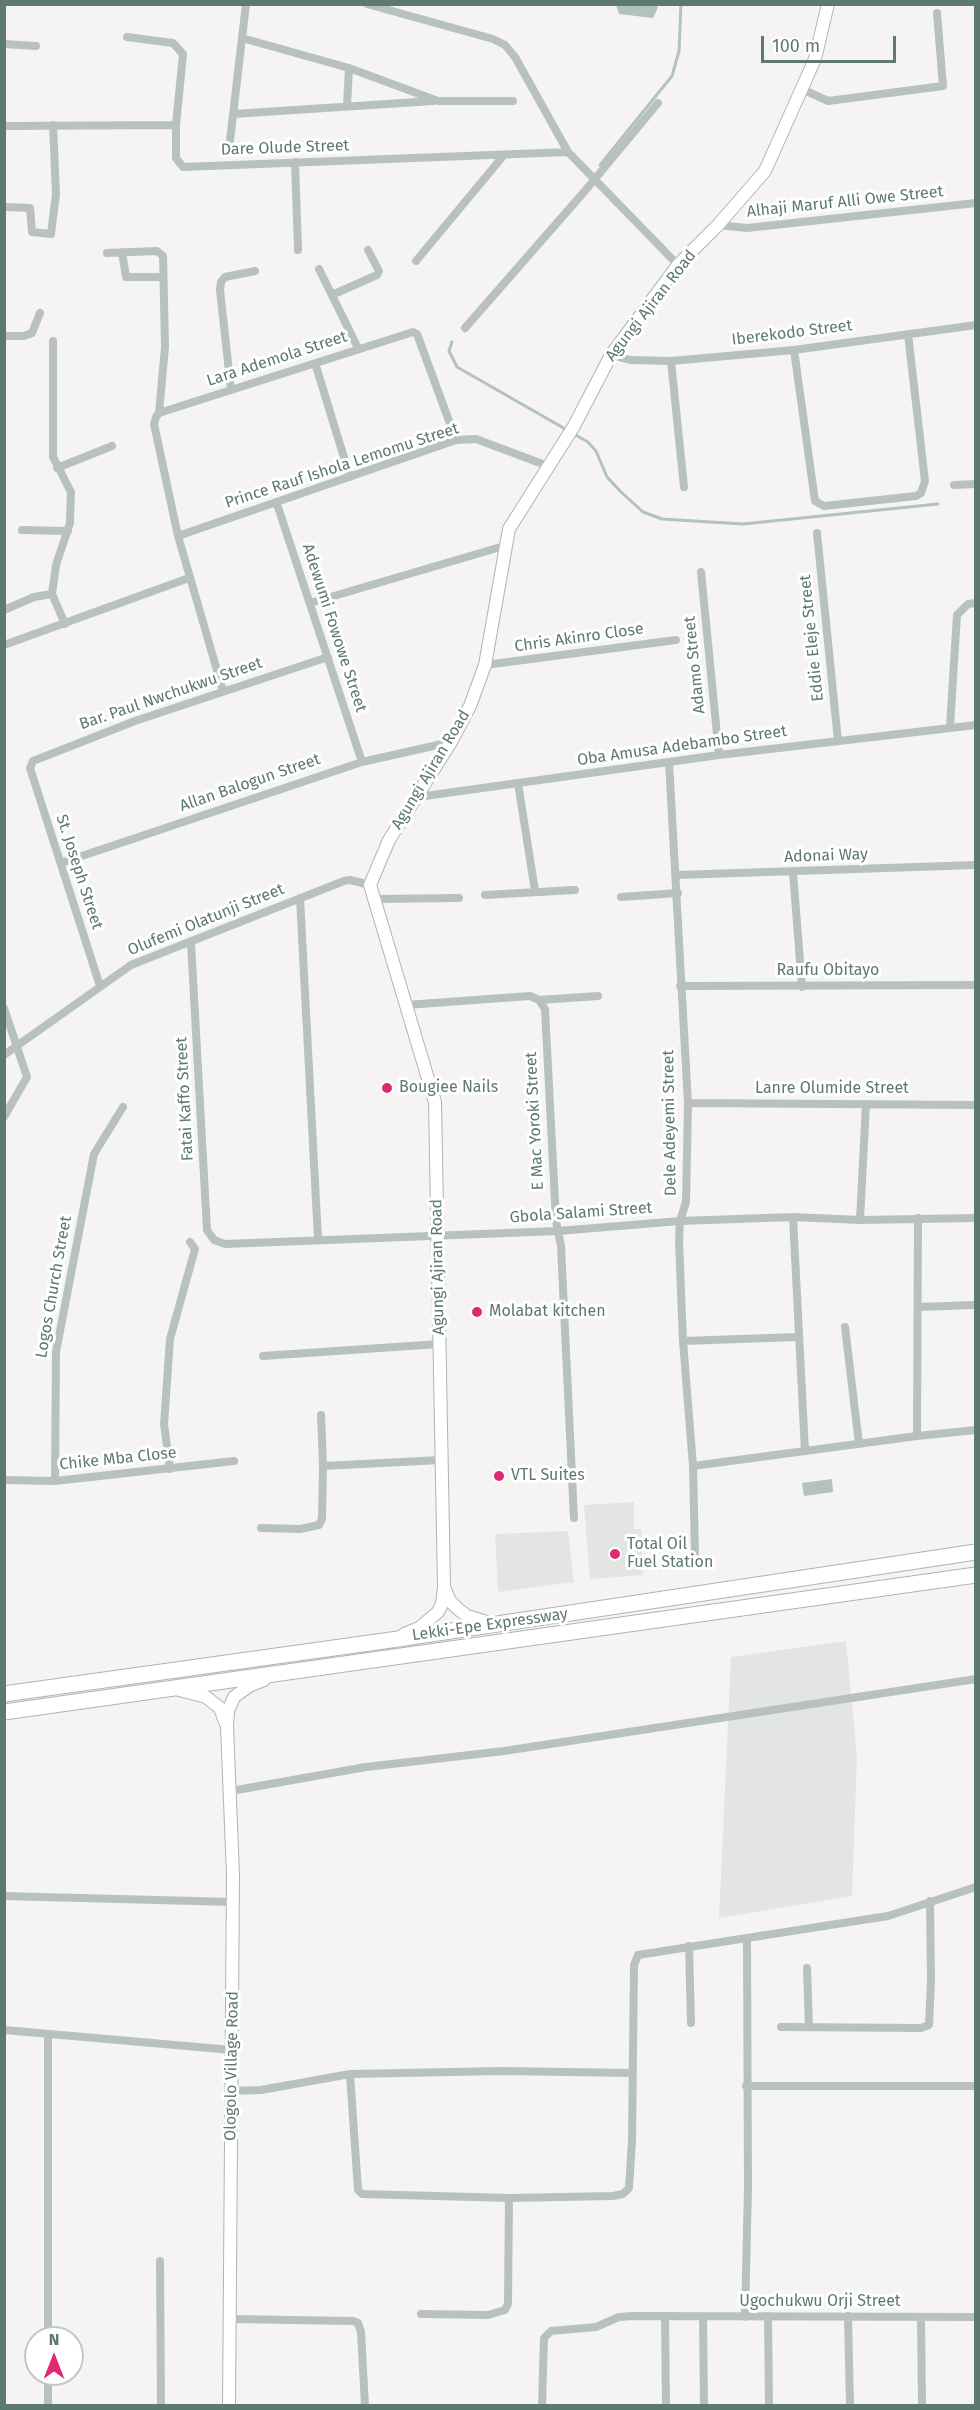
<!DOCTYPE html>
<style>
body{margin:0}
#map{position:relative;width:980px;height:2410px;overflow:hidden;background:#f6f4f2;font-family:"Fira Sans",sans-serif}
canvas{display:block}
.frame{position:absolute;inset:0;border:6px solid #5e7872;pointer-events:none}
.north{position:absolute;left:24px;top:2326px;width:60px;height:60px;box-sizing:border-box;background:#fff;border:2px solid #bfc9c7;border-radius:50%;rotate:0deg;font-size:16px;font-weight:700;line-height:24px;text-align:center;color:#5e7872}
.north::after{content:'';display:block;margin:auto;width:21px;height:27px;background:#de2a72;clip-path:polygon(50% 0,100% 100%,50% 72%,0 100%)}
.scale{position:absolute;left:761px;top:36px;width:135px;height:27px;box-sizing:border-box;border:3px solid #5e7872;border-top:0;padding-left:8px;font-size:18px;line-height:21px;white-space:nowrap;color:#5e7872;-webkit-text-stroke:4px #fff;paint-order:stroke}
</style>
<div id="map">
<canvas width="980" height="2410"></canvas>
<div class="frame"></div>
<div class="north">N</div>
<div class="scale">100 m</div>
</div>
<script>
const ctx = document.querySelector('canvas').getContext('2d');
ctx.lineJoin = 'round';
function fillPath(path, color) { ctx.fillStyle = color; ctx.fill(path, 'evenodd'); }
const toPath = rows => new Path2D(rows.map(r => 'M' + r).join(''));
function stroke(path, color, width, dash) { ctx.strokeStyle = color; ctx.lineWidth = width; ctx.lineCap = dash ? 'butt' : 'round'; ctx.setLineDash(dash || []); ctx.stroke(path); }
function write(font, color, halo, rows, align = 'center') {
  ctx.font = font + ' "Fira Sans",sans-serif'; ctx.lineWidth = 6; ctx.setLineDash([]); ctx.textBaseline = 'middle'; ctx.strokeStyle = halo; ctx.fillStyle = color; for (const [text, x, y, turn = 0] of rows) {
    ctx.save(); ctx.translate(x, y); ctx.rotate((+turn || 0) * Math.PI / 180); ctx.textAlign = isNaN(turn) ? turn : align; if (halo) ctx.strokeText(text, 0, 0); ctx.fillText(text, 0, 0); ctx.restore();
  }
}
fillPath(toPath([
 [634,1502,634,1529,641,1529,643,1575,590,1579,584,1505],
 [568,1531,574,1582,498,1592,495,1534],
 [846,1641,857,1757,852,1896,719,1918,731,1657]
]), '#e3e5e3');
fillPath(toPath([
 [616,5,658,5,657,10,653,18,619,14],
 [832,1479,833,1492,804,1496,802,1483]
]), '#b1c3bc');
stroke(toPath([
 [600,165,672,76,679,51,681,4],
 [452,342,449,351,457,367,567,430],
 [572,433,588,442,596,451,607,477,621,492,643,512,662,519,743,524,938,504]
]), '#b1c3bc', 3);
const secondary = toPath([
 [444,1587,450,1601,458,1609,467,1616,490,1623],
 [404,1634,419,1628,438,1612,442,1604,444,1587,435,1102,370,885,389,840,451,742,470,706,485,665,509,529,574,426,611,355,678,265,718,225,765,171,815,59,828,4],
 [179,1690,206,1697,220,1708,225,1722],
 [229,2406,233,1875,227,1726,228,1711,234,1697,249,1686,264,1680]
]);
const highway = toPath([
 [4,1694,391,1640,976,1552],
 [4,1712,976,1575]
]);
stroke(secondary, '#aab6b4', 14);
stroke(highway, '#acb5b3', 17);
stroke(toPath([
 [367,4,493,39,505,45,515,57,568,152,678,265],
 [127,37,173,43,183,54,176,125,176,158,183,167,568,152],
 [242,38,349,68,438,101,513,101],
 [4,44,36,46],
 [802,89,828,101,943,86,937,13],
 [347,106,349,68],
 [233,114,433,101],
 [4,126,176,125],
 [229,149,246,4],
 [295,162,298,250],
 [4,207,30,208,32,232,51,234,56,194,53,125],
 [718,225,747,228,976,203],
 [122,252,126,277,163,277],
 [107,253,157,251,163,256,165,347,159,413],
 [416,261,504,155],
 [319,269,358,348],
 [332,295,377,275,379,271,368,250],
 [465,328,584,192,658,103],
 [4,336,24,336,32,333,40,313],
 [53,341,53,457,71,492,70,523,56,565,52,594,65,624],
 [794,350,815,501,824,506,916,496,921,493,925,481,908,334],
 [611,355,630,360,671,361,794,350,976,325],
 [671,361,684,487],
 [315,363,350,477],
 [231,390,220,290,221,282,225,277,255,271],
 [57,468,112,446],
 [954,485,976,484],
 [277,504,362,762],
 [22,530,68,531],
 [817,533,838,741],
 [178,536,456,440,476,439,548,466],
 [701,572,719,755],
 [310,603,504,546],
 [4,610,34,597,52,594],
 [4,645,189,578],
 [485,665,676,640],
 [223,691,178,536,154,424,156,417,159,413,413,332,417,334,456,440],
 [950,727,957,615,968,604,976,603],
 [669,762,688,1103,686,1202,680,1221,679,1241,683,1341,693,1466,695,1555],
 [518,783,535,891],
 [418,797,719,755,976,725],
 [61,863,362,762,451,742],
 [793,872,802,987],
 [677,875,976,865],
 [485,895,575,890],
 [621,897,678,893],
 [300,898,318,1239],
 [374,899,459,898],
 [191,943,207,1230,214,1240,225,1244,558,1231,680,1221,793,1217,860,1220,976,1218],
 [100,986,30,768,33,761,135,721,328,657],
 [680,986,976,985],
 [539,1000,598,996],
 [406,1005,530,996,539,1000,545,1009,556,1221,561,1246,574,1518],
 [4,1008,27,1077,4,1117],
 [4,1055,131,965,344,881,350,880,370,885],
 [688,1103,976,1105],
 [793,1217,805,1451],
 [860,1220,866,1104],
 [918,1307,975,1305],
 [845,1327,859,1444],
 [683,1341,798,1337],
 [263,1356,439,1344],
 [917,1436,918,1218],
 [323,1466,440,1460],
 [693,1466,917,1436,976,1430],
 [170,1469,164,1424,170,1339,195,1249,190,1242],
 [4,1480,55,1481,234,1461],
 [55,1481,56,1352,94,1154,123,1107],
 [261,1528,300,1529,319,1525,322,1519,323,1466,321,1415],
 [231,1791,366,1767,504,1751,976,1679],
 [4,1896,233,1902],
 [689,1946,691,2023],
 [807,1968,809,2027],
 [781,2027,921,2028,929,2025,931,1982,930,1901],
 [4,2030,232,2050],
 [48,2036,48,2338],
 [350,2074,358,2190,362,2194,509,2198,613,2196,623,2194,629,2188,632,2141,634,1965,638,1955,888,1916,976,1887],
 [746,2086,976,2086],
 [231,2091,261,2090,350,2074,501,2071,632,2073],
 [160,2261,161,2406],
 [421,2314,488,2315,505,2310,508,2304,509,2198],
 [768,2316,769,2406],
 [848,2316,850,2406],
 [665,2317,666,2406],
 [703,2317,704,2406],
 [745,2317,748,2186,747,1938],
 [921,2317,922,2406],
 [229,2319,353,2321,358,2323,361,2332,365,2406],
 [48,2374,48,2406],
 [542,2406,544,2338,551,2331,596,2327,619,2317,633,2316,976,2317]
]), '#b8c1bf', 8);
stroke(secondary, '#fff', 12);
stroke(highway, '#fff', 15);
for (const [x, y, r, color] of [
 [387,1088,6,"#de2a72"],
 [477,1312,6,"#de2a72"],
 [499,1476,6,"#de2a72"],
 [615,1554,6,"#de2a72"]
]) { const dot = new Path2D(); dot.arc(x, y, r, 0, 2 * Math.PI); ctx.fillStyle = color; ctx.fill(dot); stroke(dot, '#fff', 2); }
write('16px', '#5e7872', '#fff', [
 ["Dare Olude Street",285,148,-2],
 ["Alhaji Maruf Alli Owe Street",845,202,-6],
 ["Agungi Ajiran Road",651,306,-52],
 ["Iberekodo Street",792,333,-7],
 ["Lara Ademola Street",277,359,-18],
 ["Prince Rauf Ishola Lemomu Street",342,466,-18],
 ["Adewumi Fowowe Street",334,628,72],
 ["Chris Akinro Close",579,638,-8],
 ["Eddie Eleje Street",812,638,-96],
 ["Adamo Street",695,665,-96],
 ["Bar. Paul Nwchukwu Street",171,694,-19],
 ["Oba Amusa Adebambo Street",682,746,-8],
 ["Agungi Ajiran Road",431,770,-59],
 ["Allan Balogun Street",250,783,-19],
 ["Adonai Way",826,856,-2],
 ["St. Joseph Street",79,872,72],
 ["Olufemi Olatunji Street",206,920,-22],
 ["Raufu Obitayo",828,971],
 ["Lanre Olumide Street",832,1089],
 ["Fatai Kaffo Street",185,1099,-93],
 ["E Mac Yoroki Street",535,1121,-93],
 ["Dele Adeyemi Street",670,1123,-91],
 ["Gbola Salami Street",581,1213,-4],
 ["Agungi Ajiran Road",438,1267,-91],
 ["Logos Church Street",54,1287,-80],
 ["Chike Mba Close",118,1459,-6],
 ["Lekki-Epe Expressway",490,1625,-8],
 ["Ologolo Village Road",232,2066,-89],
 ["Ugochukwu Orji Street",820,2302]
]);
write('16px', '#5e7872', '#fff', [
 ["Bougiee Nails",399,1088],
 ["Molabat kitchen",489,1312],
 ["VTL Suites",511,1476],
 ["Total Oil",627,1545],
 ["Fuel Station",627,1563]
], 'left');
</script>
